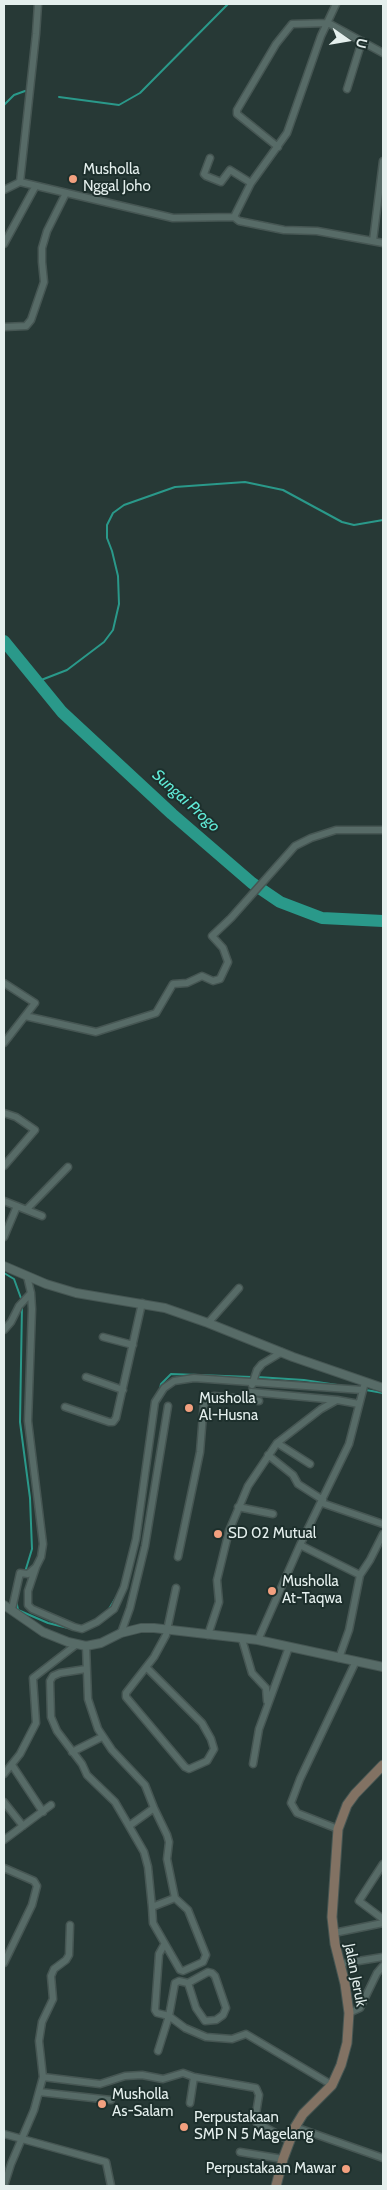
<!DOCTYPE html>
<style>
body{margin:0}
#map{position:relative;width:387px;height:2190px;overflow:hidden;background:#273936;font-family:Cabin,sans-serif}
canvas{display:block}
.frame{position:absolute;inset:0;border:5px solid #e4efed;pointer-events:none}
.north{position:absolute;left:322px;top:15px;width:50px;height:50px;-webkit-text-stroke:4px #1d2f2c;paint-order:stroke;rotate:103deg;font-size:14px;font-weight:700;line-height:20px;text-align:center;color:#e4efed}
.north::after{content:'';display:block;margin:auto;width:18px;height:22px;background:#e4efed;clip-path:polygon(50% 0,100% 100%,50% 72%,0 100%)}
</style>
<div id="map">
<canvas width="387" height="2190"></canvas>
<div class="frame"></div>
<div class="north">U</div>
</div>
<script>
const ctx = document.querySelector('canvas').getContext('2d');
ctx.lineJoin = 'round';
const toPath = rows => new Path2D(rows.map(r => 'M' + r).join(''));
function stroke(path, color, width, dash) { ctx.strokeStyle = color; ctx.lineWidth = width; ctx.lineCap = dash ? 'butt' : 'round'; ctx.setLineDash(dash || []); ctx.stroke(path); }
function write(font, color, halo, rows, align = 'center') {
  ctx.font = font + ' Cabin,sans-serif'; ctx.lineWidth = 4; ctx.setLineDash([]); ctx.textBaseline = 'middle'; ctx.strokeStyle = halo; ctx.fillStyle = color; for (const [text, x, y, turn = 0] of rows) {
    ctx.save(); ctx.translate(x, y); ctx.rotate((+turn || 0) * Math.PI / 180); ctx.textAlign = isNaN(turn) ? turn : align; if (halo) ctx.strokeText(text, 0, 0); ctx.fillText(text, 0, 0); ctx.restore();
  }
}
stroke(toPath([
 [59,97,119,105,140,93,228,4],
 [4,105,14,95,25,91],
 [36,682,67,670,104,642,113,630,119,604,118,576,112,551,107,538,107,525,113,513,124,505,175,487,245,482,283,490,342,522,354,525,383,520],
 [4,1273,14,1279,22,1301],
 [22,1306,20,1422,30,1498,32,1549,25,1572],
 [257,1377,304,1380,337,1385],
 [160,1389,161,1384,171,1374,252,1377],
 [366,1390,383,1393],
 [16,1600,18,1610,48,1623,72,1629],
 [109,1609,118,1594]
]), '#2a998a', 2);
stroke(toPath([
 [4,641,62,712,172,814,252,883,280,902,322,918,383,921]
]), '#2a998a', 12);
const minor = toPath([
 [336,4,321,36,287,133,251,183,234,217,239,221,284,230,317,231,383,243],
 [347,89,362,41],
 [278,147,237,114,237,110,276,44,292,24,328,23,383,53],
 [210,158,204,174,206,176,221,182,230,170,251,183],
 [20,182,36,34,38,4],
 [4,190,20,182,173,218,234,217],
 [373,241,383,161],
 [4,244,35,187],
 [4,327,26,326,31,320,44,282,42,262,42,248,47,231,66,193],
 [4,983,35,1003,4,1043],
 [25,1016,96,1032,156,1013,173,984,187,983,202,976,213,981,220,979,228,962,223,948,212,936,231,918,295,846,311,838,336,830,383,830],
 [4,1113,16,1117,35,1130,4,1166],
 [4,1201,42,1216],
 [27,1209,68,1167],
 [4,1237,17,1206],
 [208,1323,239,1288],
 [4,1330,11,1322,19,1306,31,1293],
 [103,1337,133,1345],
 [86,1377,123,1390],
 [252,1385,257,1370,262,1364,282,1352],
 [251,1392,337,1400],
 [65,1407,109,1422,113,1422,116,1418,142,1303],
 [277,1443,310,1464],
 [268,1455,293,1475,298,1484,323,1500],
 [322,1503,383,1524],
 [238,1507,273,1514],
 [300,1545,360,1575],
 [178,1557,200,1452,204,1402,207,1398,214,1396,249,1399,259,1401],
 [36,1567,28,1591,28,1605,32,1609,74,1627,82,1629,97,1622,114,1609,124,1587,136,1539,155,1402,164,1388,174,1381,194,1378,362,1390],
 [12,1609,20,1573,28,1574,36,1567,41,1557,43,1544,28,1421,32,1309,31,1293,27,1276],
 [121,1633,130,1608,145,1546,168,1406],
 [208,1635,219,1602,217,1580,229,1531,248,1486,277,1443,321,1409,337,1400,359,1404],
 [242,1639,252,1673,266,1688,267,1701],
 [258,1640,300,1545,349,1444,364,1386],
 [86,1646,88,1699,98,1729,112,1750,145,1785,154,1808,167,1835,169,1842,167,1859,175,1898,188,1910,206,1955,203,1962,183,1971,180,1970,153,1923,152,1907,175,1898],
 [339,1658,349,1630,360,1575,370,1560,383,1534],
 [147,1668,202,1723,211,1739,214,1749,207,1761,189,1769,185,1767,126,1697,126,1693,154,1657,166,1635,176,1588],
 [86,1669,60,1673,53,1676,50,1681,51,1717,57,1731,82,1764,87,1775,115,1802,129,1826,154,1808],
 [72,1752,102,1737],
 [253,1764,259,1729,289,1647],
 [12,1765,43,1812],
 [4,1774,20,1754,36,1723,33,1678,77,1644],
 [4,1802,23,1826],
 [129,1826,144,1852,148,1867,152,1907],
 [338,1829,297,1813,291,1803,300,1779,356,1661],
 [4,1840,51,1805],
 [383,1864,359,1901,383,1919],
 [4,1868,34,1881,37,1886,32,1905,4,1963],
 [334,1933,383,1923],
 [340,1964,383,1957],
 [188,1983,196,2008,205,2021,216,2020,223,2015,226,2008,215,1976,212,1973,208,1972,188,1983,179,1981,175,1983,169,2016,185,2028,206,2037,232,2039,246,2034,332,2085],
 [349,2013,360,2008,377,1973,383,1966],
 [158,2051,169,2016,157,2013,155,2010,159,1954,164,1945],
 [43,2077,100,2084,125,2076,142,2075,163,2079,183,2073,194,2077],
 [39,2092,111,2100],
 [190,2103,194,2077,256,2088,259,2095,255,2120,257,2123,290,2141],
 [295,2127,383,2158],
 [4,2134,106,2162,111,2186],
 [240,2152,283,2159],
 [4,2186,11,2164,34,2110,43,2077,39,2041,42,2022,53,1999,51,1976,54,1969,66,1960,69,1955,70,1925]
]);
const tertiary = toPath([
 [4,1266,46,1284,76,1293,165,1308,208,1323,293,1357,383,1388],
 [4,1605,43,1632,68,1642,86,1646,101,1643,121,1633,141,1628,154,1628,258,1640,383,1667]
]);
const secondary = toPath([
 [276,2186,283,2159,295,2127,303,2114,332,2085,341,2065,347,2043,349,2013,345,1984,335,1944,332,1917,338,1829,347,1805,355,1794,383,1765]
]);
stroke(minor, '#465653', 9);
stroke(tertiary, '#465653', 10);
stroke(secondary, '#465653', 11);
stroke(minor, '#576b67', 6);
stroke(tertiary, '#576b67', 8);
stroke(secondary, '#827263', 9);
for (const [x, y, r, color] of [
 [73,179,5,"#f2a07f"],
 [189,1408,5,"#f2a07f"],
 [218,1534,5,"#f2a07f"],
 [272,1591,5,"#f2a07f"],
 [102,2104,5,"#f2a07f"],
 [184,2127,5,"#f2a07f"],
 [346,2169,5,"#f2a07f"]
]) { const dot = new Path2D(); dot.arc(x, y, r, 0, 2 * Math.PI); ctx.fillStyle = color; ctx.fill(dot); stroke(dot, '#1d2f2c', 2); }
write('15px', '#e4efed', '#1d2f2c', [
 ["Musholla",83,170],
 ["Nggal Joho",83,187],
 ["Musholla",199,1399],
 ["Al-Husna",199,1416],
 ["SD 02 Mutual",228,1534],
 ["Musholla",282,1582],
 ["At-Taqwa",282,1599],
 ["Musholla",112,2095],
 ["As-Salam",112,2112],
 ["Perpustakaan",194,2118],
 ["SMP N 5 Magelang",194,2135],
 ["Perpustakaan Mawar",336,2169,"right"]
], 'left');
write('15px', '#e4efed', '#1d2f2c', [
 ["Jalan Jeruk",355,1975,79]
]);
write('italic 16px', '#60ead6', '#1d2f2c', [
 ["Sungai Progo",186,801,42]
]);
</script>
